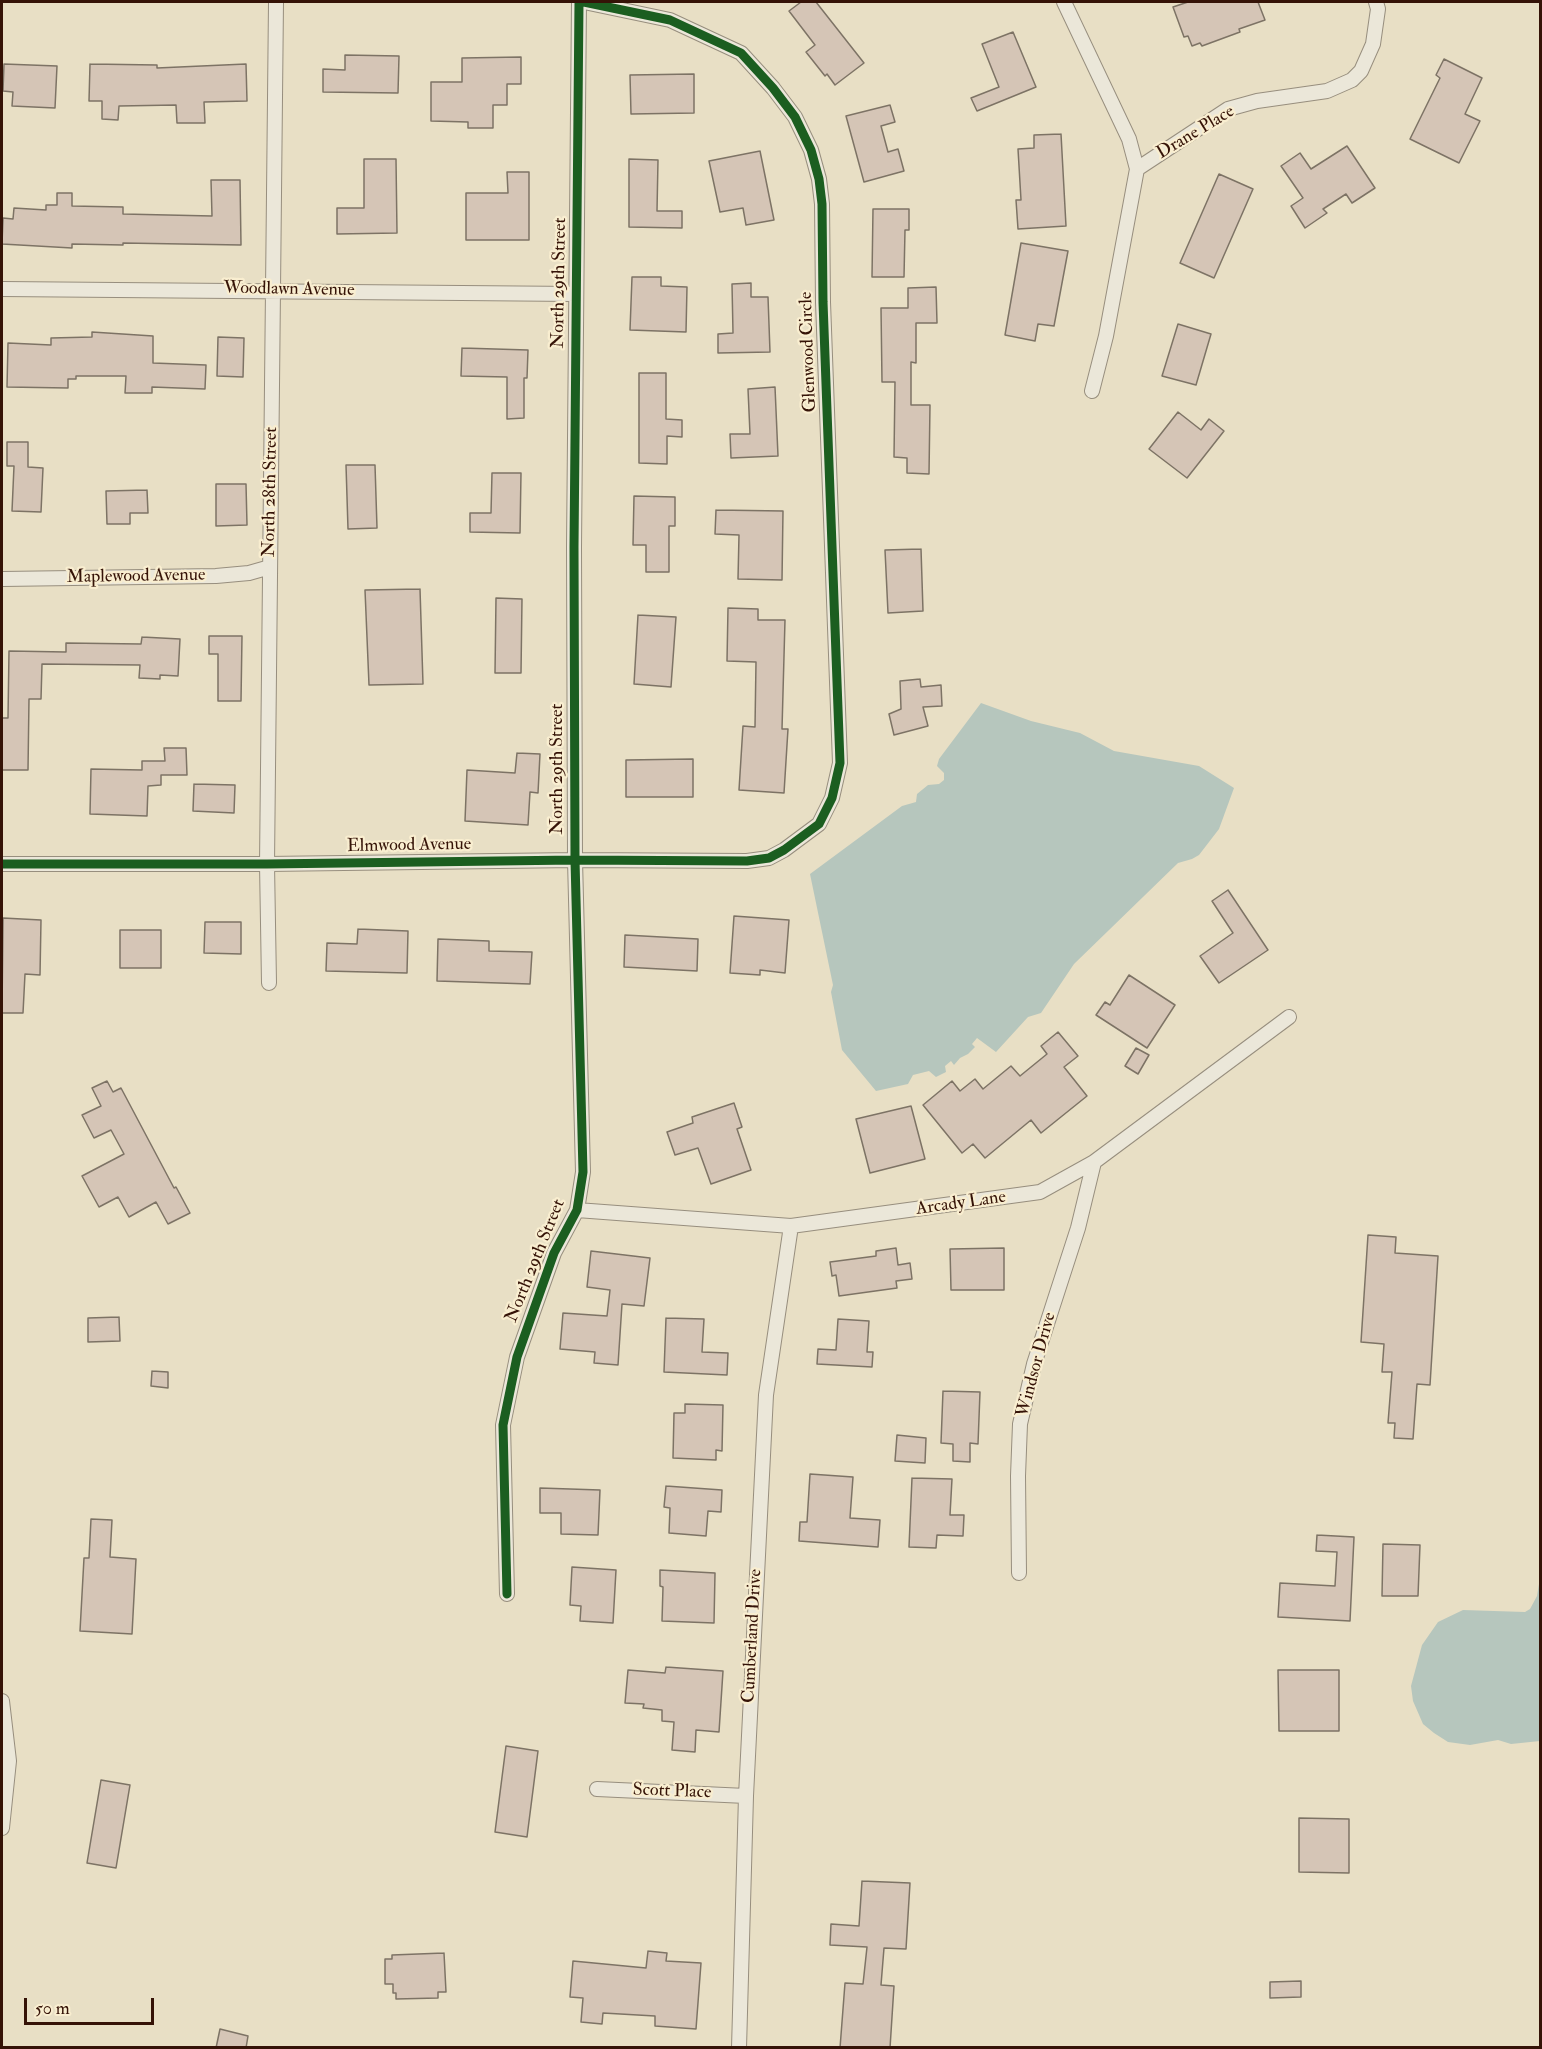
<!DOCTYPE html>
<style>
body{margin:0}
#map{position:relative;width:1542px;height:2049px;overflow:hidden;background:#e8dfc5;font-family:"IM FELL Double Pica",serif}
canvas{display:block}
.frame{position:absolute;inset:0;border:3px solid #351307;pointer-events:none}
.scale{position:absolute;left:24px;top:1998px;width:130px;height:27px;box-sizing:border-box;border:3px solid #351307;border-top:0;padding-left:8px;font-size:18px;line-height:21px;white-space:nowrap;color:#351307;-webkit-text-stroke:4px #f9eed0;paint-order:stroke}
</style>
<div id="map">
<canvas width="1542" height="2049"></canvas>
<div class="frame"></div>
<div class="scale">50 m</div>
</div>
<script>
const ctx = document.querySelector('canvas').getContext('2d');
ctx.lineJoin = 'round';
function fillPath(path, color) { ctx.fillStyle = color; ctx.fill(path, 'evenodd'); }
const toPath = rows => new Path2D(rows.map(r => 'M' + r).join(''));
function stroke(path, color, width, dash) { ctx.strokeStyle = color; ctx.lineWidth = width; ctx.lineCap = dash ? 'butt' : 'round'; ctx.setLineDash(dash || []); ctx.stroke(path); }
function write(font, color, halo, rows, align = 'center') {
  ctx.font = font + ' "IM FELL Double Pica",serif'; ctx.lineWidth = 4.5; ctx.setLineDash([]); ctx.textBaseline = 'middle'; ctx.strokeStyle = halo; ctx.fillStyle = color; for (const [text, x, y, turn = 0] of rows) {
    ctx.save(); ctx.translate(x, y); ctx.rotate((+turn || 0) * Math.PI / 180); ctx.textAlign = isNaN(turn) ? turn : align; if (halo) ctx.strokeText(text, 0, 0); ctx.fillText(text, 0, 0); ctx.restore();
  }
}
fillPath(toPath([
 [981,703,1031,721,1080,733,1114,751,1199,766,1234,788,1219,829,1199,855,1192,859,1178,863,1074,964,1041,1013,1028,1017,996,1052,977,1038,972,1044,975,1047,968,1054,960,1058,954,1065,951,1061,945,1066,946,1072,936,1077,929,1071,913,1075,908,1084,876,1091,842,1050,831,992,833,985,810,874,902,806,916,802,917,794,928,785,939,784,944,780,944,773,937,766,939,759],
 [1540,1578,1540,1741,1511,1744,1498,1740,1470,1745,1448,1742,1434,1733,1423,1724,1413,1701,1411,1686,1422,1645,1438,1622,1463,1610,1525,1612,1530,1609,1537,1596]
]), '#b6c6bd');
const building = toPath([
 [801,2,816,2,864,63,835,85,827,74,825,76,806,52,815,45,789,11,801,2],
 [1188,2,1258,2,1265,20,1239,29,1240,32,1202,46,1200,43,1192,46,1188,36,1184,37,1173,7,1188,2],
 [1013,32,1036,87,977,111,971,98,999,87,982,44,1013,32],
 [345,55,399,56,398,93,323,92,323,69,345,70,345,55],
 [521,57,521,84,507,84,507,105,493,105,493,128,468,128,468,122,431,121,431,82,462,82,462,58,521,57],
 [1444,59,1482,78,1465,114,1480,121,1459,163,1410,139,1440,78,1436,75,1444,59],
 [4,64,57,66,55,108,12,106,13,92,3,91,4,64],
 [90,64,157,65,157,68,246,64,247,101,204,102,205,123,177,123,176,105,119,106,118,120,102,119,102,101,89,101,90,64],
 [694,74,694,113,631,114,630,75,694,74],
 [890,105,895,122,881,126,888,152,898,149,904,171,864,182,846,116,890,105],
 [1061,134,1066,226,1018,229,1016,200,1021,200,1018,149,1034,148,1034,135,1061,134],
 [1347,146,1375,188,1352,203,1346,194,1323,209,1327,213,1305,228,1291,206,1303,198,1281,166,1300,153,1311,169,1347,146],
 [760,151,774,220,746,225,743,208,720,212,709,161,760,151],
 [364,159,396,159,397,233,337,234,337,208,364,208,364,159],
 [629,159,658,160,657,211,682,211,682,228,629,227,629,159],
 [507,172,529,172,529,240,466,240,466,193,508,193,507,172],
 [1219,174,1253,189,1214,278,1180,263,1219,174],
 [211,180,240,180,241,245,123,243,123,245,72,244,72,248,2,244,3,218,13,219,14,208,46,210,46,205,57,205,57,193,72,193,72,206,123,207,123,214,212,216,211,180],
 [873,209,909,209,909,230,905,230,904,277,872,277,873,209],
 [1021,243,1068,251,1054,326,1038,324,1035,341,1005,335,1021,243],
 [632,277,661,277,661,286,687,287,686,332,630,330,632,277],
 [751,283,751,297,768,297,770,352,718,353,718,334,733,333,732,284,751,283],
 [936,287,937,323,916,323,916,363,911,362,911,405,930,405,929,474,907,473,907,458,894,457,895,382,882,382,881,308,908,308,908,288,936,287],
 [1178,324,1211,334,1196,385,1162,376,1178,324],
 [92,332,153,336,153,363,206,365,205,389,152,387,152,393,125,393,126,376,76,376,76,379,68,379,68,388,7,387,8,343,51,345,51,338,92,337,92,332],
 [218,337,244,338,243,377,217,376,218,337],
 [462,348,528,350,527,378,524,378,524,418,507,419,507,377,461,376,462,348],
 [639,373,666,373,666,419,682,420,682,437,667,436,667,464,639,463,639,373],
 [775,387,778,456,731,458,730,434,750,434,748,389,775,387],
 [1178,412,1201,430,1209,419,1224,431,1187,478,1149,449,1178,412],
 [7,442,28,442,28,467,43,468,41,512,12,511,14,466,7,466,7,442],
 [346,465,375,465,377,528,348,529,346,465],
 [492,473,521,473,520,533,470,532,470,513,491,513,492,473],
 [216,484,246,484,247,525,216,526,216,484],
 [147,490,148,513,130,513,130,524,107,524,106,491,147,490],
 [634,496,675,497,675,526,669,526,669,572,646,572,646,545,633,545,634,496],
 [716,510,783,511,782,580,738,579,739,535,715,534,716,510],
 [921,549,923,611,888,613,885,550,921,549],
 [420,589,423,684,369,685,365,590,420,589],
 [496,598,522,599,521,673,495,673,496,598],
 [728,608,758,609,758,620,785,620,782,729,788,729,784,793,739,790,743,726,755,727,756,662,727,661,728,608],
 [638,615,676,617,671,687,634,684,638,615],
 [209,636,242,636,241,701,218,701,218,654,209,654,209,636],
 [142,637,180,639,178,676,160,675,160,679,139,678,140,665,42,664,41,699,29,699,28,770,2,770,2,718,8,718,9,651,66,652,66,643,141,644,142,637],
 [920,679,921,687,941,685,942,706,923,707,928,726,894,735,889,714,901,709,900,681,920,679],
 [164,748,186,748,187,775,161,775,161,785,148,786,147,816,90,814,91,769,142,770,142,761,165,761,164,748],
 [517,753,540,754,538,793,530,792,528,825,465,821,467,770,515,773,517,753],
 [693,759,693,797,626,797,626,760,693,759],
 [194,784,235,785,234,813,193,811,194,784],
 [1228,890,1268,950,1219,983,1200,956,1233,933,1212,901,1228,890],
 [734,916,789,920,785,973,760,970,760,975,730,973,734,916],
 [3,918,41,920,40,975,25,974,23,1013,2,1013,3,918],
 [205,922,241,922,241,954,204,953,205,922],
 [358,929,408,931,407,973,326,971,327,943,357,944,358,929],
 [120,930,161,930,161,968,120,968,120,930],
 [625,935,698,939,697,971,624,967,625,935],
 [438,939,489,941,489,951,532,952,530,984,437,981,438,939],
 [1129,975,1175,1005,1147,1048,1096,1015,1105,1002,1110,1005,1129,975],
 [1058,1032,1078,1056,1064,1067,1087,1096,1041,1133,1031,1120,985,1158,973,1144,962,1153,923,1105,952,1081,960,1091,975,1079,983,1089,1011,1066,1020,1076,1047,1054,1041,1046,1058,1032],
 [1136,1048,1149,1055,1138,1074,1125,1066,1136,1048],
 [107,1081,113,1092,121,1088,174,1188,176,1187,190,1213,168,1224,156,1202,129,1217,118,1197,99,1207,82,1176,124,1154,111,1130,94,1138,82,1115,101,1106,92,1088,107,1081],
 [734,1103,742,1127,737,1129,751,1170,711,1184,698,1148,675,1155,667,1132,693,1123,692,1117,734,1103],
 [911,1106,925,1159,870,1173,856,1119,911,1106],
 [1368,1235,1396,1237,1395,1253,1438,1256,1430,1385,1417,1384,1413,1439,1394,1438,1395,1423,1388,1423,1392,1372,1382,1372,1384,1344,1361,1342,1368,1235],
 [896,1248,898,1265,910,1263,912,1279,896,1281,897,1288,839,1296,836,1275,832,1276,830,1262,876,1256,876,1251,896,1248],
 [1004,1248,1004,1290,951,1290,950,1249,1004,1248],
 [591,1251,650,1258,644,1306,622,1304,618,1365,594,1363,595,1352,560,1349,563,1313,607,1316,610,1290,587,1287,591,1251],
 [119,1317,120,1341,88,1342,88,1318,119,1317],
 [666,1318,704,1319,702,1352,728,1353,727,1375,664,1372,666,1318],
 [838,1319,869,1321,867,1352,873,1352,872,1367,817,1364,818,1349,836,1350,838,1319],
 [152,1371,168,1372,168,1388,151,1386,152,1371],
 [943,1391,980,1392,978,1444,970,1443,970,1462,953,1461,953,1444,941,1443,943,1391],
 [685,1404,723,1405,722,1451,716,1450,716,1460,673,1458,674,1413,685,1413,685,1404],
 [897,1435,926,1438,925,1463,895,1461,897,1435],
 [810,1474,853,1477,850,1518,880,1520,878,1547,799,1541,800,1522,807,1522,810,1474],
 [912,1478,952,1479,950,1515,964,1515,963,1536,937,1535,936,1548,909,1547,912,1478],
 [666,1486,722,1490,721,1512,708,1511,706,1536,669,1533,670,1508,664,1507,666,1486],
 [540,1488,600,1490,598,1535,561,1534,561,1513,540,1513,540,1488],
 [91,1519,112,1520,110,1557,136,1559,132,1634,80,1631,84,1558,89,1558,91,1519],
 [1317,1535,1354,1537,1350,1621,1278,1617,1280,1583,1335,1586,1337,1552,1316,1551,1317,1535],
 [1383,1544,1420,1545,1418,1596,1382,1596,1383,1544],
 [572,1567,616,1570,613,1623,580,1621,581,1606,570,1605,572,1567],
 [660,1570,715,1573,714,1623,662,1621,663,1587,660,1586,660,1570],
 [666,1667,723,1671,719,1732,696,1730,695,1752,672,1750,674,1722,662,1721,662,1710,643,1708,644,1704,625,1703,628,1670,665,1673,666,1667],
 [1278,1670,1339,1670,1339,1731,1279,1731,1278,1670],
 [506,1746,538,1751,527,1837,495,1832,506,1746],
 [101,1780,130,1785,116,1868,87,1863,101,1780],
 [1299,1818,1349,1819,1349,1873,1299,1872,1299,1818],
 [862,1881,910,1883,906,1949,884,1948,881,1985,894,1986,890,2048,840,2048,845,1983,863,1984,867,1947,830,1945,831,1924,859,1926,862,1881],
 [648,1951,667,1953,666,1961,701,1963,696,2029,655,2026,655,2016,603,2013,602,2024,581,2022,583,1998,570,1997,573,1961,646,1968,648,1951],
 [444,1953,446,1992,438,1992,438,1998,396,1999,396,1993,393,1993,393,1984,385,1984,385,1959,392,1959,392,1955,444,1953],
 [1301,1981,1301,1997,1270,1998,1270,1982,1301,1981],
 [220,2029,248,2036,246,2048,216,2048,220,2029]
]);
fillPath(building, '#d5c5b6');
stroke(building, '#7d7365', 1.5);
const street = toPath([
 [1064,2,1129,139,1137,169,1106,336,1092,391],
 [1137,169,1228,109,1257,101,1327,91,1352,80,1361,71,1373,44,1378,9,1376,2],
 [2,289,576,294],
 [2,579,216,576,249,573,270,567],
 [2,864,267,864,575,860,747,861,769,858,784,850,819,824,832,798,840,763,823,302,822,204,819,179,811,150,795,117,773,88,741,53,670,20,584,2],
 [269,983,267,864,276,2],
 [577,1210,791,1226,1040,1192,1094,1162,1289,1017],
 [1019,1573,1018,1476,1020,1424,1034,1364,1078,1228,1094,1162],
 [507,1594,503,1425,517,1357,554,1253,577,1210,583,1172,575,860,574,547,579,2],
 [2,1701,9,1761,2,1828],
 [597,1789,746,1796],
 [739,2048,746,1796,766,1395,791,1226]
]);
stroke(street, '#978e7e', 16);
stroke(street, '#ebe7d9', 14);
stroke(toPath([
 [2,864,267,864,575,860,747,861,769,858,784,850,819,824,832,798,840,763,823,302,822,204,819,179,811,150,795,117,773,88,741,53,670,20,584,2],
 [507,1594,503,1425,517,1357,554,1253,577,1210,583,1172,575,860,574,547,579,2]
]), '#1b5e20', 9);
write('18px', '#351307', '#f9eed0', [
 ["Drane Place",1196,133,-31],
 ["North 29th Street",560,283,-89],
 ["Woodlawn Avenue",289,290,1],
 ["Glenwood Circle",809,352,-92],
 ["North 28th Street",271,492,-89],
 ["Maplewood Avenue",136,577,-1],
 ["North 29th Street",558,769,-90],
 ["Elmwood Avenue",409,846,-1],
 ["Arcady Lane",961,1204,-8],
 ["North 29th Street",536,1261,-68],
 ["Windsor Drive",1037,1365,-75],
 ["Cumberland Drive",753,1636,-87],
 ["Scott Place",672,1792,2]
]);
</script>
